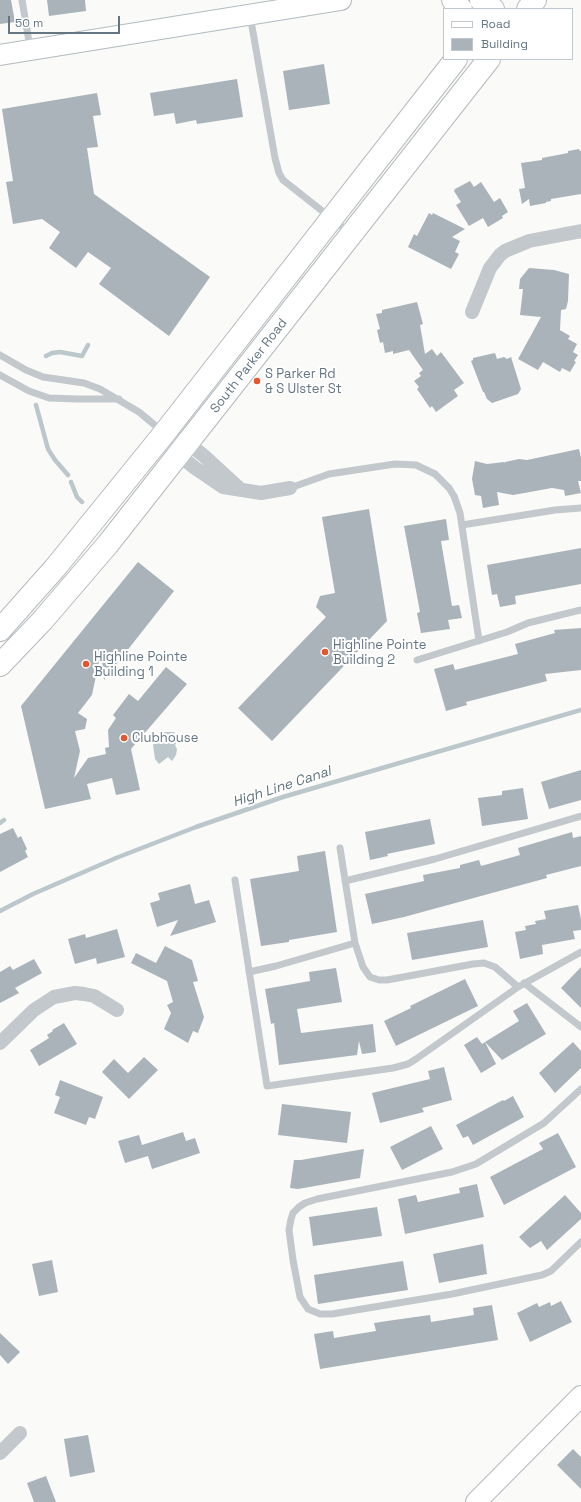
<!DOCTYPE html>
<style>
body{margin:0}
#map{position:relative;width:581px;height:1502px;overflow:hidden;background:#fafaf8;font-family:"Space Grotesk",sans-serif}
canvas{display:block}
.legend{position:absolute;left:443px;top:8px;width:130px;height:52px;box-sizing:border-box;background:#fff;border:1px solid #c1c8cd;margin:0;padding:5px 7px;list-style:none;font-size:12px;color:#657683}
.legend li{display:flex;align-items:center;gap:8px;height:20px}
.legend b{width:20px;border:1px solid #c1c8cd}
.scale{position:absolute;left:8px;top:16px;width:112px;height:18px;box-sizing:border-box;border:2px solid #657683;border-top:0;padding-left:5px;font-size:12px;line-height:14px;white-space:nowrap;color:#657683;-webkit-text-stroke:3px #fff;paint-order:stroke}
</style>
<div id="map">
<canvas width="581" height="1502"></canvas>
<ul class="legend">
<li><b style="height:5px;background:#fff"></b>Road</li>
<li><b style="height:11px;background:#aab3b9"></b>Building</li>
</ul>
<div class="scale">50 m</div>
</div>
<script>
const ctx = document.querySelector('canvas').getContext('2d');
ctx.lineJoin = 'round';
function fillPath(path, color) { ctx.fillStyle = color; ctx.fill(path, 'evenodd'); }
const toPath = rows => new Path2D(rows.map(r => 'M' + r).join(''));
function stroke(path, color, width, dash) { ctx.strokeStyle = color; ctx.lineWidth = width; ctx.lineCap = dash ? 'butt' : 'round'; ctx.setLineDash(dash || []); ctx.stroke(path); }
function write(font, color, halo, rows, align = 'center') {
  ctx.font = font + ' "Space Grotesk",sans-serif'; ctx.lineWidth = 4; ctx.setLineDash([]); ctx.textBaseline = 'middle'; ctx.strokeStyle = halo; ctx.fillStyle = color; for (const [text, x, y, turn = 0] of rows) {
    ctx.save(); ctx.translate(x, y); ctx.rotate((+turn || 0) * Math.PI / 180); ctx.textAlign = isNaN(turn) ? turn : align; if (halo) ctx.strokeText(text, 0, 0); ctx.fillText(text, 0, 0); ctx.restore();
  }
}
fillPath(toPath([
 [162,732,174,732,178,740,175,745,177,749,176,755,172,761,168,757,159,764,155,759,153,745,157,737]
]), '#bbc7cb');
stroke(toPath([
 [46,356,52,353,60,352,82,356,88,345],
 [36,405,48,449,55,460,68,475],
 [71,482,77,497,82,502],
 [0,823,4,820],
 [0,911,33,894,116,858,196,827,283,797,581,710]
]), '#bbc7cb', 4.5);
fillPath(toPath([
 [0,0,11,0,15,22,0,24],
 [47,0,85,0,86,11,49,16],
 [324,64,330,104,289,110,283,71],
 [237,79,243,117,197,124,196,120,176,124,174,113,154,116,150,93],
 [97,93,101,115,93,116,98,147,87,148,94,194,210,277,169,336,99,284,111,268,88,252,76,268,49,248,60,232,42,219,13,224,6,182,13,181,2,109],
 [579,149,580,151,581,151,581,194,551,199,551,201,546,202,546,203,530,206,529,199,522,204,519,189,525,188,521,163,542,160,542,158,568,153,568,151],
 [470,181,474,187,481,182,494,202,500,198,508,212,502,216,503,218,488,227,483,218,469,226,456,205,461,202,454,191,455,189],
 [429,213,432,215,433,213,465,229,452,237,460,241,455,252,459,254,451,269,408,247,414,234,417,236],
 [529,268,554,270,569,274,568,301,566,309,561,310,560,330,570,336,568,339,577,344,573,352,578,355,574,361,576,362,570,372,562,368,560,372,543,362,538,370,518,359,541,317,520,315,523,289,519,289,520,279],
 [417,302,423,324,420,325,425,354,432,349,437,356,441,352,464,383,454,390,458,396,436,412,432,406,430,408,417,389,419,387,414,381,421,376,419,373,423,370,409,350,393,354,393,351,385,353,383,342,380,343,377,330,380,329,376,314,382,313,382,310],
 [495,353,497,359,504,357,507,359,511,357,521,389,518,394,492,403,487,399,484,392,483,392,471,361,473,360,473,358],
 [579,449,581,458,581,481,578,481,581,493,565,496,564,490,552,488,513,495,497,492,499,505,483,508,481,496,475,495,472,479,475,461,487,464,504,462,505,463,505,462,519,459,527,460],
 [369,509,387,621,272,741,238,708,326,617,316,607,320,596,335,593,322,517],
 [446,519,449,540,441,541,452,606,459,605,462,618,448,620,450,629,421,633,417,613,420,612,404,526],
 [581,548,581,584,515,596,516,604,500,607,497,594,492,595,487,565],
 [138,562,174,591,104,680,101,652,92,695,78,713,87,719,85,729,75,731,80,751,74,778,88,758,106,754,105,748,109,747,108,730,116,718,113,715,129,694,138,701,166,667,187,684,131,749,140,790,116,795,112,778,87,784,91,799,45,809,21,706],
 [581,628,581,670,545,674,547,681,466,702,467,705,446,711,434,669,453,664,455,670,518,654,515,644,555,633,554,630],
 [581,770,581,800,549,809,541,782],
 [523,788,528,819,482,826,478,798,502,795,502,791],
 [430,819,435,844,387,854,388,856,370,860,365,832],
 [13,828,18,838,21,836,27,849,25,851,28,857,0,872,0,834],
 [572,832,573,838,581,836,581,866,546,875,547,878,404,917,372,924,365,894,424,881,423,875,460,868,460,865,479,860,481,866,520,855,518,848],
 [325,851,337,932,289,940,289,942,261,946,250,879,299,871,297,856],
 [190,884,195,904,209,900,216,922,170,936,178,920,157,927,150,903,160,900,158,893],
 [578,905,581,919,581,930,573,931,575,939,542,945,543,954,520,959,515,932,526,930,525,926,536,924,535,921,546,919,544,911],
 [483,920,488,947,412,960,407,933],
 [117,929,125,957,97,964,96,958,75,964,68,939,85,934,86,938],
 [165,946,192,960,198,981,193,982,204,1017,198,1033,193,1031,188,1043,164,1029,171,1013,167,1005,173,1002,167,981,131,963,136,953,156,963],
 [34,959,42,973,15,988,19,993,0,1003,0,972,10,966,13,970],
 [581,967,581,1008,561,988],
 [336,968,342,1002,297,1009,301,1033,373,1024,376,1052,362,1054,359,1041,357,1055,279,1065,274,1023,271,1024,265,989,310,981,309,972],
 [465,979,478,1006,396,1046,384,1021,411,1008,410,1006],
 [527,1003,546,1034,502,1060,485,1042,519,1021,513,1011],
 [64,1023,77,1044,39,1066,30,1050,49,1038,47,1035,53,1031,52,1030],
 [477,1037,482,1044,485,1042,496,1064,481,1073,464,1045],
 [573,1042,581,1051,581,1068,555,1093,539,1073],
 [144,1057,158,1070,129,1099,102,1072,114,1059,128,1073],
 [444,1067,452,1100,422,1108,424,1112,380,1123,372,1093,430,1079,428,1071],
 [60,1080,103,1097,95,1119,89,1117,86,1125,54,1113,60,1097,55,1095],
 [513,1096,524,1117,473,1145,468,1136,463,1138,456,1125,503,1100,504,1101],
 [282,1104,351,1112,347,1143,278,1135],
 [431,1126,443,1149,402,1170,390,1147],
 [183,1132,186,1141,195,1138,200,1153,152,1169,148,1156,125,1163,118,1141,139,1135,142,1145],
 [558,1133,576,1167,504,1205,490,1177,543,1149,539,1143],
 [364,1149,360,1178,298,1189,290,1188,294,1160,301,1160],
 [477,1184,484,1217,405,1234,398,1199,416,1195,418,1202,460,1193,459,1188],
 [565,1195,581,1213,581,1219,547,1250,541,1241,530,1248,519,1237],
 [377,1207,382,1236,313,1246,309,1217],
 [483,1244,487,1274,439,1283,433,1254],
 [52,1260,58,1292,39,1296,32,1264],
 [403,1261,408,1290,318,1304,314,1275],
 [561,1301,572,1322,530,1342,517,1313,537,1303,539,1307,550,1302,551,1306],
 [492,1305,498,1340,320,1369,314,1334,333,1331,334,1338,376,1331,374,1323,394,1320,430,1315,431,1322,474,1315,473,1308],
 [0,1333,20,1352,8,1364,0,1355],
 [88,1435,95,1472,70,1477,64,1439],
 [573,1449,581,1457,581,1489,557,1465],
 [46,1476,56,1502,34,1502,27,1483]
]), '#aab3b9');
const secondary = toPath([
 [0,55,341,0],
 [476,1502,581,1396]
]);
const primary = toPath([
 [453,0,461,9],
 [481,0,493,9],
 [528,9,535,0],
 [0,630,55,568,162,436,456,59],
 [0,665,42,621,108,544,489,59]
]);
stroke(secondary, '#b3babf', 22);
stroke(primary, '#b5babe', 24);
stroke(toPath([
 [22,0,30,48],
 [250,15,275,158,279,173,283,180,350,233],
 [0,355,26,370,43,377,84,383,100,389,139,412,163,432],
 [0,375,29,391,49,398,77,399,119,399],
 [290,488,329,474,395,464,416,465,435,474,449,488,454,496,460,513,479,641],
 [462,525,555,510,581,508],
 [417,660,507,632,528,623,581,610],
 [340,848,355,943,363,967,370,977,379,980,387,980,473,964,484,963,495,967,518,987],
 [235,880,267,1086,393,1068,408,1064,416,1059,518,987,581,952],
 [345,881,435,859,581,816],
 [249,972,276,966,355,943],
 [524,983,581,1027],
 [581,1089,544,1123,476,1164,452,1172,317,1199,305,1203,299,1207,293,1213,291,1219,289,1230,293,1260,300,1297,308,1309,320,1314,332,1314,452,1294,542,1275,551,1271,581,1242]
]), '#c3c8cc', 7);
stroke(toPath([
 [472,312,490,268,500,255,505,251,529,241,581,231],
 [164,434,179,455,195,468,223,487,261,493,290,488],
 [179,440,188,443,204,456,241,490],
 [0,1043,34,1010,54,997,75,993,84,994,94,996,117,1010],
 [0,1453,20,1433]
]), '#c3c8cc', 14);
stroke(secondary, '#fff', 20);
stroke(primary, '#fff', 22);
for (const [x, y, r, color] of [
 [257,381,4,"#e4572e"],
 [325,652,4,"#e4572e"],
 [86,664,4,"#e4572e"],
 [124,738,4,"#e4572e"]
]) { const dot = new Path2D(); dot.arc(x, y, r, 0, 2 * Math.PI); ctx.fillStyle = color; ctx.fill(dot); stroke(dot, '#fff', 1.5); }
write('13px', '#657683', '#fff', [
 ["South Parker Road",249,366,-52]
]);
write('13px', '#657683', '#fff', [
 ["S Parker Rd",265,374],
 ["& S Ulster St",265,389],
 ["Highline Pointe",333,645],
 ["Building 2",333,660],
 ["Highline Pointe",94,657],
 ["Building 1",94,672],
 ["Clubhouse",132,738]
], 'left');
write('italic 14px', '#60757c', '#fff', [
 ["High Line Canal",282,787,-18]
]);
</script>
